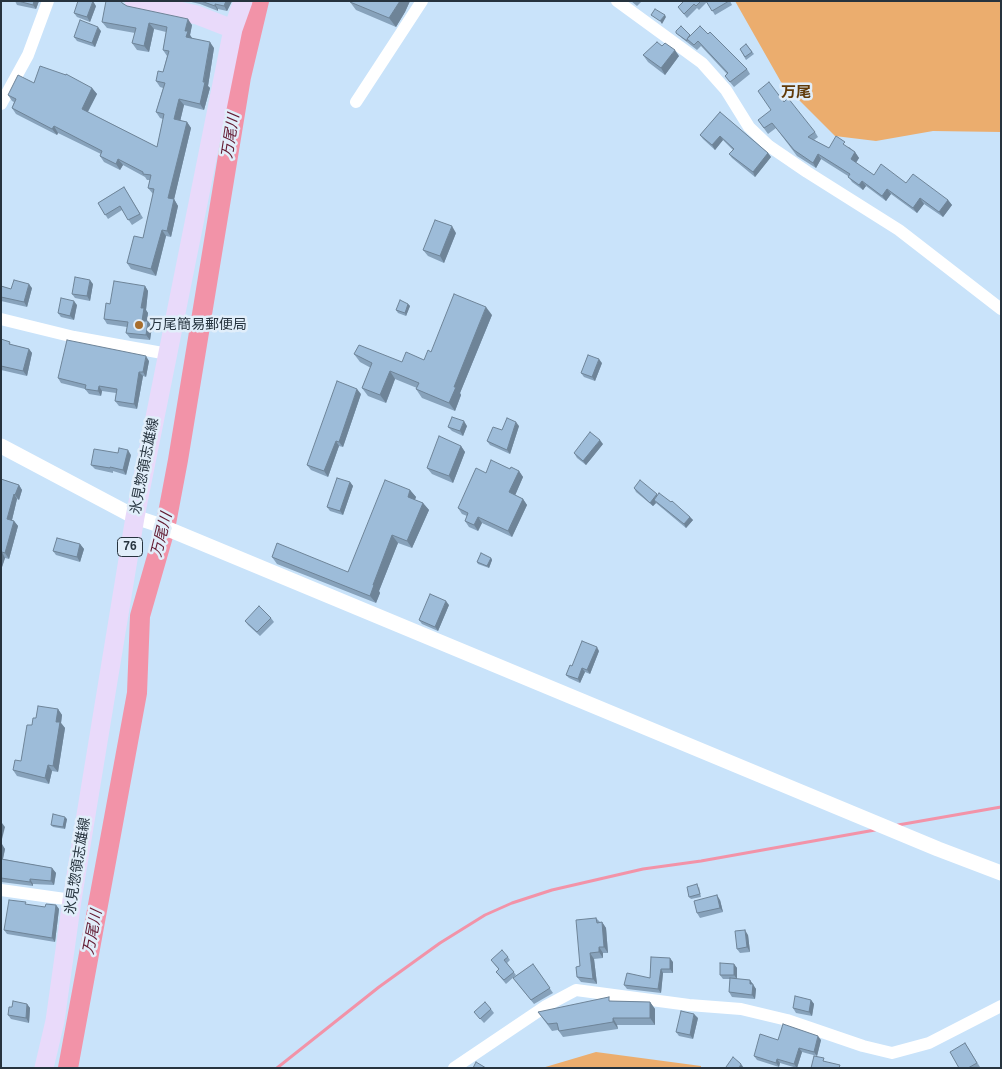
<!DOCTYPE html>
<meta charset="utf-8">
<style>
body{margin:0}
#map{position:relative;width:1002px;height:1069px;overflow:hidden;background:#c9e3fa;font-family:Helvetica,sans-serif}
canvas{display:block}
.frame{position:absolute;inset:0;border:2px solid #26333e;pointer-events:none}
</style>
<div id="map">
<canvas width="1002" height="1069"></canvas>
<div class="frame"></div>
</div>
<script>
const ctx = document.querySelector('canvas').getContext('2d');
ctx.lineJoin = 'round';
function fillPath(path, color) { ctx.fillStyle = color; ctx.fill(path, 'evenodd'); }
const toPath = rows => new Path2D(rows.map(r => 'M' + r).join(''));
function stroke(path, color, width, dash) { ctx.strokeStyle = color; ctx.lineWidth = width; ctx.lineCap = dash ? 'butt' : 'round'; ctx.setLineDash(dash || []); ctx.stroke(path); }
function write(font, color, halo, rows, align = 'center') {
  ctx.font = font + ' Helvetica,"Noto Sans JP",sans-serif'; ctx.lineWidth = 5; ctx.setLineDash([]); ctx.textBaseline = 'middle'; ctx.strokeStyle = halo; ctx.fillStyle = color; for (const [text, x, y, turn = 0] of rows) {
    ctx.save(); ctx.translate(x, y); ctx.rotate((+turn || 0) * Math.PI / 180); ctx.textAlign = isNaN(turn) ? turn : align; if (halo) ctx.strokeText(text, 0, 0); ctx.fillText(text, 0, 0); ctx.restore();
  }
}
fillPath(toPath([
 [735,1,1001,1,1001,132,933,131,876,141,835,136,781,82],
 [596,1052,701,1066,701,1068,542,1068]
]), '#ebad6e');
stroke(toPath([
 [898,825,1001,807],
 [277,1068,379,987,440,943,485,915,512,903,552,890,643,869,701,861,875,830]
]), '#f293a8', 3);
stroke(toPath([
 [68,1068,137,693,140,616,165,529,178,460,241,77,259,1]
]), '#f293a8', 20);
stroke(toPath([
 [617,1,702,63,726,90,749,127,769,146,807,172,899,230,1001,309],
 [356,102,422,1],
 [1,104,28,55,48,1],
 [1,319,74,337,168,354],
 [1,890,72,900],
 [454,1068,546,1006,576,990,689,1005,741,1009,787,1020,863,1046,892,1053,929,1043,1001,1006]
]), '#fff', 12);
stroke(toPath([
 [1,446,135,517,156,524,938,849,1001,873]
]), '#fff', 15);
stroke(toPath([
 [134,1,197,15,233,29],
 [44,1068,55,1021,72,900,135,517,233,29,243,1]
]), '#e9dafa', 19);
fillPath(toPath([
 [15,1,39,1,36,9,17,5],
 [187,1,232,1,227,11,218,9,218,11,200,4],
 [410,1,405,12,396,27,356,10,350,2],
 [631,1,642,1,637,6],
 [684,1,730,1,732,5,715,15,707,2,699,10,697,8,687,18,678,7],
 [122,3,127,6,192,25,190,35,192,38,214,48,208,86,210,88,204,110,184,105,180,121,187,122,191,128,174,199,178,206,171,237,166,236,156,276,131,269,127,263,143,238,153,194,148,188,150,180,147,180,145,177,123,165,120,170,104,162,100,156,101,154,58,133,57,135,16,114,12,108,14,102,12,101,8,95,34,83,92,88,97,94,88,112,157,147,163,119,160,118,156,112,163,88,160,87,156,81,163,72,167,56,163,50,166,32,154,29,149,52,137,50,132,43,135,33,107,28,102,22],
 [96,6,90,22,77,17,74,13],
 [101,31,95,47,77,41,74,37],
 [676,33,690,35,708,34,747,69,750,74,734,87,725,76,727,74,701,46,697,50,678,35],
 [746,44,754,54,746,60,740,49],
 [643,55,679,56,665,75,648,62],
 [784,102,815,132,818,137,814,140,829,148,849,147,855,152,859,158,856,163,874,175,906,183,948,200,952,205,943,217,924,204,917,213,891,194,886,201,866,186,863,190,852,182,848,176,821,159,816,168,797,156,776,128,768,134,758,120],
 [720,112,768,153,771,157,755,177,732,158,729,154,733,150,723,140,715,150,703,139,700,135],
 [124,187,143,218,132,225,122,210,108,219,98,203],
 [456,233,444,263,428,256,423,250],
 [93,284,90,301,75,298,72,294],
 [1,286,11,289,32,288,27,307,1,301],
 [145,286,148,291,146,310,148,313,147,321,148,321,152,327,150,340,130,338,126,333,127,327,107,324,104,319,110,304],
 [408,304,410,306,406,316,398,313,396,310],
 [77,305,74,320,61,317,58,313],
 [492,315,460,393,461,395,455,411,422,398,416,389,417,388,395,379,386,403,368,396,362,388,371,368,360,362,354,354,402,362,424,360,431,352],
 [1,339,13,345,29,349,32,353,27,376,1,370],
 [149,361,146,377,143,376,137,409,119,406,115,401,116,393,102,391,101,396,89,394,85,389,61,383,58,378],
 [602,363,595,381,584,377,581,373],
 [361,394,343,447,339,446,328,477,311,470,307,465],
 [467,426,463,436,452,431,448,427],
 [519,426,510,454,490,445,487,441,502,430],
 [603,444,586,465,577,458,574,453],
 [461,446,465,452,453,483,432,474,427,468],
 [131,455,126,475,113,471,113,473,95,469,91,465],
 [510,469,519,471,523,477,515,495,523,499,527,505,512,537,482,523,478,531,469,527,465,521,467,516,462,514,458,508,486,473],
 [1,479,19,485,22,490,19,500,17,499,12,520,14,521,18,526,9,559,5,558,1,570],
 [350,482,353,486,343,515,330,511,327,507],
 [634,488,658,495,671,502,690,517,693,520,686,528,656,503,653,506,636,492],
 [410,490,416,497,415,500,423,503,429,510,412,548,398,543,379,591,380,593,376,603,277,564,272,557,348,572],
 [80,544,84,549,80,562,56,555,53,551],
 [491,558,492,560,489,568,478,564,477,562],
 [449,605,438,631,422,624,419,620],
 [271,618,274,622,260,636,248,625,245,621],
 [599,651,590,674,585,672,580,683,569,678,566,675,572,666],
 [58,709,62,715,61,723,65,728,58,772,52,771,49,784,17,776,13,770,21,761,32,725,36,718],
 [67,819,65,829,53,827,51,825],
 [1,844,5,849,3,859,52,868,56,873,54,885,33,884,33,886,1,882],
 [699,887,701,897,691,899,689,897],
 [720,900,723,912,700,918,697,913],
 [56,905,59,909,55,942,7,934,4,930,45,907],
 [596,918,600,922,602,922,606,928,608,953,603,953,603,958,594,959,597,984,581,982,577,977],
 [748,935,750,952,740,953,737,949],
 [508,957,510,960,507,963,516,975,506,984,496,972,499,970,491,960],
 [651,957,673,962,673,973,663,973,661,993,627,989,624,985,650,978],
 [533,964,553,993,534,1004,513,978],
 [734,964,737,968,737,979,750,980,756,989,755,999,732,997,729,992,730,979,723,979,720,975],
 [811,1000,814,1004,812,1016,796,1013,793,1008],
 [611,1001,650,1002,655,1009,655,1025,617,1025,618,1029,563,1037,558,1030,552,1031,538,1012],
 [27,1004,30,1008,29,1023,11,1019,8,1015,12,1007],
 [491,1009,494,1013,484,1023,474,1012],
 [698,1018,693,1039,679,1036,676,1032],
 [778,1040,821,1040,817,1056,802,1052,797,1068,780,1063,779,1067,757,1060,754,1056],
 [965,1043,980,1067,979,1068,959,1068]
]), '#87a2bb');
fillPath(toPath([
 [34,1,39,1,36,9,33,5],
 [93,1,96,6,90,22,87,17],
 [226,1,232,1,227,11,224,6],
 [400,1,410,1,405,12,396,27,389,18],
 [215,4,218,9,218,11,215,6],
 [665,15,666,17,662,24,660,21],
 [188,19,192,25,190,35,192,38,191,43,186,37,185,31],
 [149,23,154,29,149,52,144,46],
 [98,27,101,31,95,47,92,43],
 [210,42,214,48,208,86,210,88,204,110,200,104],
 [675,50,679,56,665,75,661,68],
 [92,88,97,94,86,115,82,109],
 [179,99,184,105,179,126,174,119],
 [187,122,191,128,173,204,168,198],
 [54,126,58,133,57,135,52,129],
 [720,136,723,140,715,150,712,145],
 [855,152,859,158,855,164,851,159],
 [768,153,771,157,755,177,753,172],
 [818,154,821,159,816,168,813,163],
 [118,159,123,165,120,170,116,164],
 [862,181,866,186,863,190,859,185],
 [887,189,891,194,886,201,882,196],
 [920,198,924,204,917,213,913,208],
 [174,199,178,206,171,237,167,231],
 [948,200,952,205,943,217,939,212],
 [452,226,456,233,444,263,440,256],
 [162,230,166,236,156,276,151,269],
 [90,280,93,284,90,301,87,296],
 [29,284,32,288,27,307,24,302],
 [145,286,148,291,146,310,148,313,146,326,142,321,141,308],
 [74,301,77,305,74,320,70,316],
 [408,304,410,306,406,316,405,313],
 [486,307,492,315,460,393,461,395,455,411,449,403,454,387],
 [148,321,152,327,150,340,146,335],
 [29,349,32,353,27,376,23,371],
 [146,356,149,361,146,377,143,372],
 [599,359,602,363,595,381,592,377],
 [390,371,395,379,386,403,380,395],
 [139,372,143,376,137,409,134,404],
 [99,386,102,391,101,396,98,391],
 [357,389,361,394,343,447,339,442],
 [464,421,467,426,463,436,460,431],
 [516,422,519,426,510,454,507,450],
 [600,440,603,444,586,465,583,461],
 [336,441,339,446,328,477,324,471],
 [461,446,465,452,453,483,449,476],
 [128,450,131,455,126,475,123,470],
 [519,471,523,477,514,498,509,492],
 [350,482,353,486,343,515,340,511],
 [19,485,22,490,19,500,15,495],
 [410,490,416,497,413,504,408,497],
 [14,494,17,499,11,524,7,519],
 [657,494,654,500,656,503,653,506,650,503],
 [523,499,527,505,512,537,508,531],
 [423,503,429,510,412,548,407,541],
 [478,517,482,523,478,531,474,525],
 [690,517,693,520,686,528,684,524],
 [14,521,18,526,9,559,5,553],
 [392,535,398,543,379,591,380,593,376,603,370,596,373,585],
 [80,544,84,549,80,562,77,557],
 [2,552,5,558,1,570,1,554],
 [491,558,492,560,489,568,487,566],
 [446,601,449,605,438,631,435,627],
 [597,647,599,651,590,674,587,670],
 [582,668,585,672,580,683,578,679],
 [58,709,62,715,61,723,65,728,58,772,53,766,56,722],
 [48,765,52,771,49,784,45,778],
 [65,817,67,819,65,829,63,827],
 [2,823,5,827,1,843,1,824],
 [2,844,5,849,2,863,1,862,1,848],
 [52,868,56,873,54,885,51,881],
 [30,879,33,884,33,886,30,882],
 [717,895,720,900,723,912,720,908],
 [56,905,59,909,55,942,52,938],
 [602,922,606,928,608,953,604,947],
 [745,930,748,935,750,952,747,947],
 [599,947,603,953,603,958,599,952],
 [590,953,594,959,597,984,593,979],
 [670,958,673,962,673,973,670,969],
 [734,964,737,968,737,979,734,975],
 [661,969,663,973,661,993,658,989],
 [750,980,756,989,755,999,752,995,750,984],
 [811,1000,814,1004,812,1016,809,1012],
 [650,1002,655,1009,655,1025,650,1018],
 [27,1004,30,1008,29,1023,26,1018],
 [694,1014,698,1018,693,1039,690,1035],
 [613,1018,617,1025,618,1029,613,1022],
 [818,1036,821,1040,817,1056,814,1052],
 [799,1048,802,1052,797,1068,794,1064],
 [777,1059,780,1063,779,1067,776,1063],
 [741,1064,744,1068,739,1068]
]), '#6e8498');
const building = toPath([
 [18,1,34,1,33,5,18,1],
 [78,1,93,1,87,17,74,13,78,1],
 [106,1,121,1,122,3,127,6,188,19,185,31,188,31,186,37,210,42,203,82,205,82,200,104,179,99,174,119,187,122,168,198,174,199,167,231,162,230,151,269,127,263,134,236,143,238,154,189,148,188,151,175,143,174,143,172,118,159,116,164,100,156,102,151,54,126,52,129,12,108,16,99,8,95,18,75,34,83,40,66,66,75,66,74,92,88,82,109,157,147,164,114,156,112,165,83,156,81,158,71,163,72,169,51,163,50,167,27,149,23,144,46,132,43,136,28,102,22,106,1],
 [201,1,226,1,224,6,215,4,215,6,201,1],
 [400,1,389,18,350,2,350,1,400,1],
 [684,1,701,1,696,6,694,4,684,14,678,7,684,1],
 [706,1,729,1,712,11,706,1],
 [655,9,665,15,660,21,651,15,655,9],
 [80,20,98,27,92,43,74,37,80,20],
 [681,26,690,35,687,39,687,41,676,33,676,31,681,26],
 [700,26,708,34,710,32,747,69,730,82,725,76,728,73,698,41,694,45,687,39,700,26],
 [657,42,662,46,665,43,675,50,661,68,643,55,657,42],
 [746,44,752,52,745,57,740,49,746,44],
 [769,82,784,102,788,98,815,132,808,137,829,148,836,136,845,142,843,144,855,152,851,159,874,175,881,164,906,183,913,174,948,200,939,212,920,198,913,208,887,189,882,196,862,181,859,185,848,177,850,174,818,154,813,163,794,150,772,123,764,128,758,120,771,110,758,91,769,82],
 [720,112,768,153,753,172,729,154,734,149,720,136,712,145,700,135,720,112],
 [124,187,140,214,128,220,120,206,105,215,98,203,124,187],
 [435,220,452,226,440,256,423,250,435,220],
 [75,277,90,280,87,296,72,294,75,277],
 [14,280,29,284,24,302,1,297,1,286,11,289,14,280],
 [114,281,145,286,141,308,144,308,142,321,148,321,146,335,126,333,128,322,104,319,106,303,110,304,114,281],
 [454,294,486,307,454,387,456,387,449,403,416,389,419,383,390,371,380,395,362,388,372,363,354,354,359,345,402,362,406,352,424,360,428,350,431,352,454,294],
 [61,298,74,301,70,316,58,313,61,298],
 [400,300,408,304,405,313,396,310,400,300],
 [1,339,10,342,9,344,29,349,23,371,1,366,1,339],
 [67,340,146,356,143,372,139,372,134,404,115,401,117,389,99,386,98,391,85,389,86,385,58,378,67,340],
 [588,355,599,359,592,377,581,373,588,355],
 [337,381,357,389,339,442,336,441,324,471,307,465,337,381],
 [452,417,464,421,460,431,448,427,452,417],
 [507,418,516,422,507,450,487,441,493,427,502,430,507,418],
 [590,432,600,440,583,461,574,453,590,432],
 [439,436,461,446,449,476,427,468,439,436],
 [119,448,128,450,123,470,110,467,110,468,91,465,94,449,118,453,119,448],
 [491,460,510,469,511,467,519,471,509,492,523,499,508,531,478,517,474,525,465,521,468,513,458,508,476,468,486,473,491,460],
 [337,478,350,482,340,511,327,507,337,478],
 [1,479,19,485,15,495,14,494,7,519,14,521,5,553,2,552,1,554,1,479],
 [385,480,410,490,408,497,423,503,407,541,392,535,373,585,374,585,370,596,272,557,277,543,348,572,385,480],
 [640,480,657,494,650,503,634,488,640,480],
 [659,493,671,502,672,501,690,517,684,524,654,500,659,493],
 [57,538,80,544,77,557,53,551,57,538],
 [481,553,491,558,487,566,477,562,481,553],
 [430,594,446,601,435,627,419,620,430,594],
 [259,606,271,618,257,632,245,621,259,606],
 [582,641,597,647,587,670,582,668,578,679,566,675,570,665,572,666,582,641],
 [38,706,58,709,56,722,60,722,53,766,48,765,45,778,13,770,15,760,21,761,27,725,32,725,33,718,36,718,38,706],
 [53,814,65,817,63,827,51,825,53,814],
 [1,859,52,868,51,881,30,879,30,882,1,878,1,859],
 [697,884,700,894,689,897,687,887,697,884],
 [717,895,720,908,697,913,694,901,717,895],
 [9,900,26,902,25,904,45,907,46,904,56,905,52,938,4,930,9,900],
 [596,918,597,923,602,922,604,947,599,947,599,952,590,953,593,979,577,977,576,967,580,966,576,920,596,918],
 [745,930,747,947,737,949,735,931,745,930],
 [502,950,508,957,504,960,514,972,504,980,496,972,499,969,491,960,502,950],
 [651,957,670,958,670,969,661,969,658,989,624,985,627,973,650,978,651,957],
 [720,963,734,964,734,975,720,975,720,963],
 [533,964,550,988,531,1000,513,978,533,964],
 [730,978,750,980,750,984,753,984,752,995,729,992,730,978],
 [795,996,811,1000,809,1012,793,1008,795,996],
 [609,997,609,1001,650,1002,650,1018,613,1018,613,1022,559,1031,557,1023,548,1024,538,1012,609,997],
 [13,1001,27,1004,26,1018,8,1015,9,1007,12,1007,13,1001],
 [485,1002,491,1009,480,1019,474,1012,485,1002],
 [681,1011,694,1014,690,1035,676,1032,681,1011],
 [783,1024,818,1036,814,1052,799,1048,794,1064,777,1059,776,1063,754,1056,760,1034,778,1040,783,1024],
 [965,1043,977,1063,968,1068,959,1068,950,1052,965,1043],
 [814,1056,824,1058,823,1061,840,1065,839,1068,811,1068,814,1056],
 [733,1057,741,1064,739,1068,728,1068,726,1067,733,1057],
 [476,1062,486,1068,473,1068,476,1062]
]);
fillPath(building, '#9dbcd9');
stroke(building, '#6e8498', 1);
for (const [x, y, r, color] of [
 [139,325,5,"#a86e2d"]
]) { const dot = new Path2D(); dot.arc(x, y, r, 0, 2 * Math.PI); ctx.fillStyle = color; ctx.fill(dot); stroke(dot, '#e1eefa', 2); }
for (const [x, y, w] of [
 [130,547,25]
]) { const box = new Path2D(); box.roundRect(x - w / 2, y - 9.5, w, 19, 4); ctx.fillStyle = '#e1eefa'; ctx.fill(box); stroke(box, '#26333e', 1); }
write('bold 12px', '#26333e', null, [
 ["76",130,547]
]);
write('14px', '#26333e', '#e1eefa', [
 ["万尾簡易郵便局",149,325]
], 'left');
write('14px', '#26333e', '#e1eefa', [
 ["氷見惣領志雄線",145,466,-79],
 ["氷見惣領志雄線",78,866,-81]
]);
write('bold 15px', '#603a09', '#e1eefa', [
 ["万尾",796,93]
]);
write('italic 15px', '#621930', '#e1eefa', [
 ["万尾川",231,136,-81],
 ["万尾川",162,535,-76],
 ["万尾川",93,932,-79]
]);
</script>
